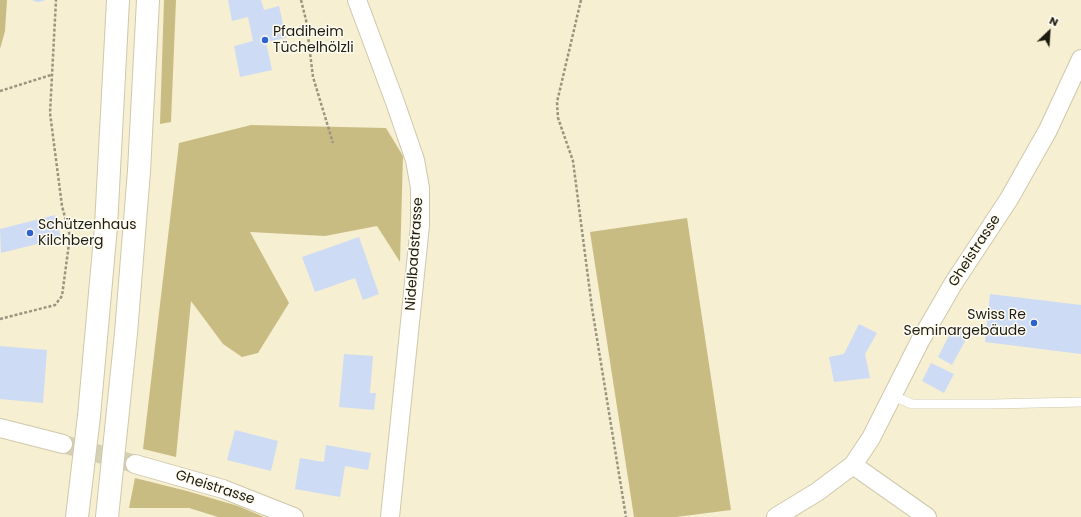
<!DOCTYPE html>
<meta charset="utf-8">
<style>
body{margin:0}
#map{position:relative;width:1081px;height:517px;overflow:hidden;background:#f6efd2;font-family:Poppins,sans-serif}
canvas{display:block}
.north{position:absolute;left:1029px;top:12px;width:40px;height:40px;-webkit-text-stroke:3px #fffcf1;paint-order:stroke;rotate:25deg;font-size:11px;font-weight:700;line-height:16px;text-align:center;color:#1d1a10}
.north::after{content:'';display:block;margin:auto;width:14px;height:18px;background:#1d1a10;clip-path:polygon(50% 0,100% 100%,50% 72%,0 100%)}
</style>
<div id="map">
<canvas width="1081" height="517"></canvas>
<div class="north">N</div>
</div>
<script>
const ctx = document.querySelector('canvas').getContext('2d');
ctx.lineJoin = 'round';
function fillPath(path, color) { ctx.fillStyle = color; ctx.fill(path, 'evenodd'); }
const toPath = rows => new Path2D(rows.map(r => 'M' + r).join(''));
function stroke(path, color, width, dash) { ctx.strokeStyle = color; ctx.lineWidth = width; ctx.lineCap = dash ? 'butt' : 'round'; ctx.setLineDash(dash || []); ctx.stroke(path); }
function write(font, color, halo, rows, align = 'center') {
  ctx.font = font + ' Poppins,sans-serif'; ctx.lineWidth = 3; ctx.setLineDash([]); ctx.textBaseline = 'middle'; ctx.strokeStyle = halo; ctx.fillStyle = color; for (const [text, x, y, turn = 0] of rows) {
    ctx.save(); ctx.translate(x, y); ctx.rotate((+turn || 0) * Math.PI / 180); ctx.textAlign = isNaN(turn) ? turn : align; if (halo) ctx.strokeText(text, 0, 0); ctx.fillText(text, 0, 0); ctx.restore();
  }
}
fillPath(toPath([
 [0,0,7,0,5,31,0,49],
 [164,0,176,0,171,122,160,124],
 [251,125,386,128,403,156,400,262,377,226,325,236,250,232,289,303,258,353,242,357,223,344,191,301,176,457,143,449,179,143],
 [687,218,731,510,676,517,634,517,590,232],
 [135,478,187,491,238,506,264,517,218,517,189,508,129,508]
]), '#c9bc83');
fillPath(toPath([
 [32,0,44,0,44,1,37,2],
 [228,0,261,0,264,10,279,6,286,38,266,42,272,70,240,77,234,46,253,41,248,17,232,21],
 [55,215,61,238,1,253,0,229],
 [359,237,379,294,363,300,355,278,315,292,302,257],
 [990,294,1081,305,1081,354,985,342],
 [859,324,877,333,865,354,870,378,834,382,829,357,844,354],
 [954,326,969,334,952,365,938,357],
 [0,346,47,350,43,403,0,399],
 [344,354,373,356,370,393,376,393,374,410,339,407],
 [931,363,954,374,944,393,922,381],
 [235,430,278,441,271,471,227,460],
 [326,445,371,453,368,470,345,466,340,497,295,489,300,458,324,462]
]), '#cddbf5');
stroke(toPath([
 [63,444,135,464]
]), '#d5cfb5', 18, [18, 9]);
const service = toPath([
 [893,396,912,404,993,404,1081,402]
]);
const minor = toPath([
 [357,0,395,102,415,160,420,188,420,225,390,517],
 [0,428,63,444],
 [135,464,223,489,294,517],
 [853,465,927,517],
 [776,517,817,492,853,465,871,438,920,341,953,284,1009,199,1048,130,1081,59]
]);
const motorway = toPath([
 [77,517,89,416,106,226,118,0],
 [107,517,126,333,139,171,148,0]
]);
stroke(service, '#cec8ab', 10);
stroke(minor, '#cec8ab', 20);
stroke(motorway, '#cec8ab', 24);
stroke(toPath([
 [301,0,306,20,313,77,333,143],
 [581,0,557,102,558,118,573,161,592,308,626,517],
 [0,91,51,75],
 [0,319,55,305,62,296,70,236,62,206,50,113,56,0]
]), '#9a9480', 2.5, [3, 2]);
stroke(service, '#fff', 9);
stroke(minor, '#fff', 18);
stroke(motorway, '#fff', 22);
for (const [x, y, r, color] of [
 [265,40,4,"#2c63d1"],
 [30,233,4,"#2c63d1"],
 [1034,323,4,"#2c63d1"]
]) { const dot = new Path2D(); dot.arc(x, y, r, 0, 2 * Math.PI); ctx.fillStyle = color; ctx.fill(dot); stroke(dot, '#fffcf1', 1.5); }
write('14px', '#1d1a10', '#fffcf1', [
 ["Pfadiheim",273,32],
 ["Tüchelhölzli",273,48],
 ["Schützenhaus",38,225],
 ["Kilchberg",38,241],
 ["Swiss Re",1026,315,"right"],
 ["Seminargebäude",1026,331,"right"]
], 'left');
write('14px', '#1d1a10', '#fffcf1', [
 ["Gheistrasse",975,251,-57],
 ["Nidelbadstrasse",415,254,-86],
 ["Gheistrasse",215,488,18]
]);
</script>
